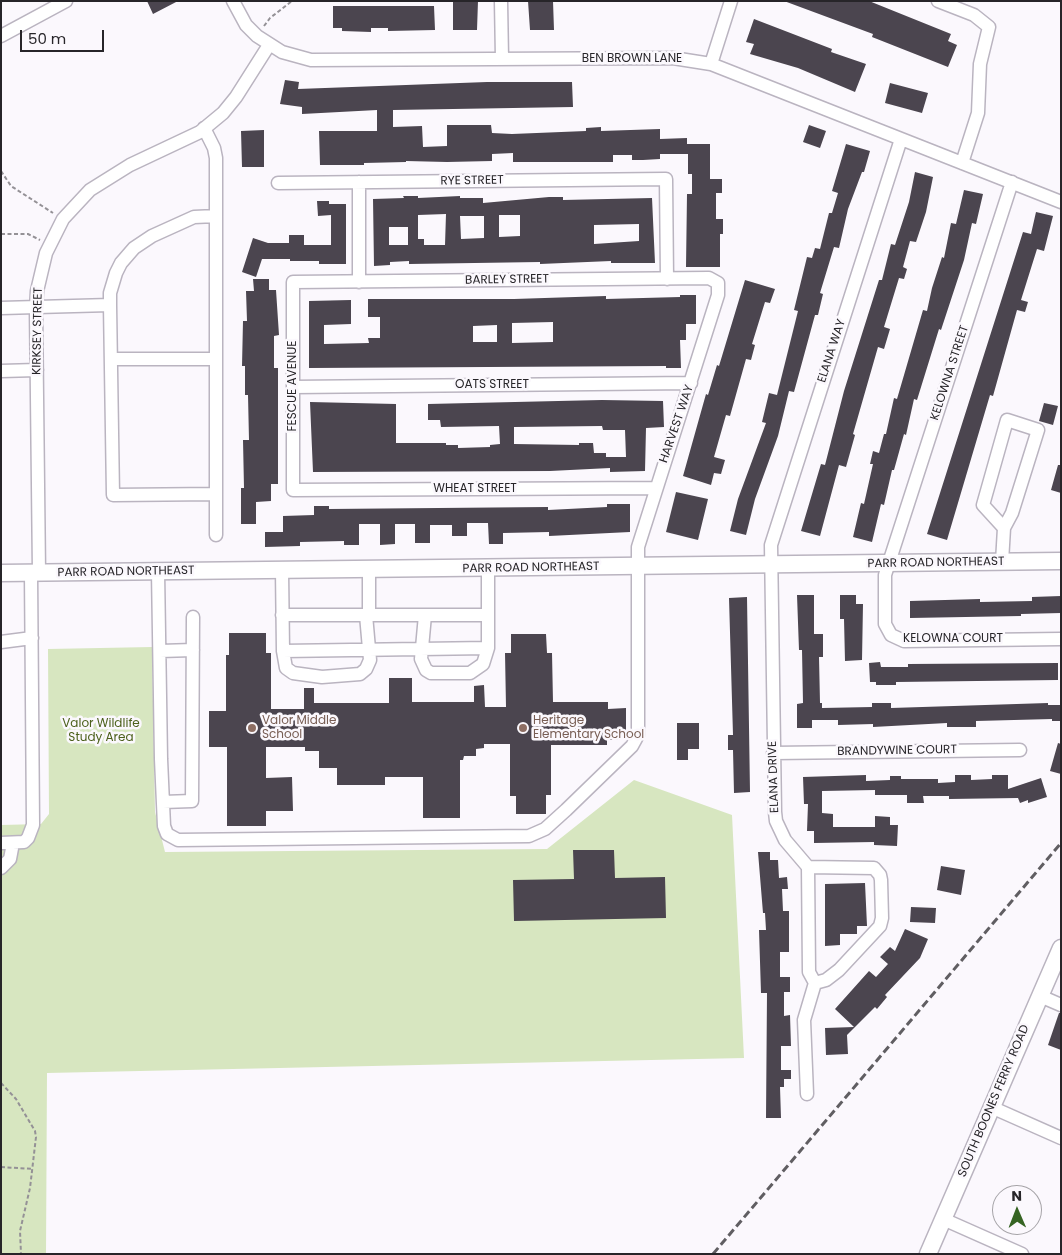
<!DOCTYPE html>
<style>
body{margin:0}
#map{position:relative;width:1062px;height:1255px;overflow:hidden;background:#fbf8fd;font-family:Poppins,sans-serif}
canvas{display:block}
.frame{position:absolute;inset:0;border:2px solid #272529;pointer-events:none}
.north{position:absolute;left:992px;top:1185px;width:50px;height:50px;box-sizing:border-box;background:#fbf8fd;border:1px solid #a6a4a8;border-radius:50%;rotate:359deg;font-size:14px;font-weight:700;line-height:20px;text-align:center;color:#272529}
.north::after{content:'';display:block;margin:auto;width:18px;height:22px;background:#366423;clip-path:polygon(50% 0,100% 100%,50% 72%,0 100%)}
.scale{position:absolute;left:20px;top:30px;width:84px;height:22px;box-sizing:border-box;border:2px solid #272529;border-top:0;padding-left:6px;font-size:15px;line-height:18px;white-space:nowrap;color:#272529;-webkit-text-stroke:4px #fbf8fd;paint-order:stroke}
</style>
<div id="map">
<canvas width="1062" height="1255"></canvas>
<div class="frame"></div>
<div class="north">N</div>
<div class="scale">50 m</div>
</div>
<script>
const ctx = document.querySelector('canvas').getContext('2d');
ctx.lineJoin = 'round';
function fillPath(path, color) { ctx.fillStyle = color; ctx.fill(path, 'evenodd'); }
const toPath = rows => new Path2D(rows.map(r => 'M' + r).join(''));
function stroke(path, color, width, dash) { ctx.strokeStyle = color; ctx.lineWidth = width; ctx.lineCap = dash ? 'butt' : 'round'; ctx.setLineDash(dash || []); ctx.stroke(path); }
function write(font, color, halo, rows, align = 'center') {
  ctx.font = font + ' Poppins,sans-serif'; ctx.lineWidth = 5; ctx.setLineDash([]); ctx.textBaseline = 'middle'; ctx.strokeStyle = halo; ctx.fillStyle = color; for (const [text, x, y, turn = 0] of rows) {
    ctx.save(); ctx.translate(x, y); ctx.rotate((+turn || 0) * Math.PI / 180); ctx.textAlign = isNaN(turn) ? turn : align; if (halo) ctx.strokeText(text, 0, 0); ctx.fillText(text, 0, 0); ctx.restore();
  }
}
fillPath(toPath([
 [152,647,155,812,165,852,547,849,634,780,732,815,744,1058,47,1073,46,1254,1,1254,1,825,41,824,49,814,48,649]
]), '#d7e6c0');
fillPath(toPath([
 [147,1,178,1,153,14],
 [453,1,478,1,477,30,453,30],
 [528,1,553,1,554,30,530,30],
 [784,1,869,1,951,34,948,41,957,45,948,67,872,37,873,34],
 [333,6,434,6,435,30,388,31,388,28,371,28,371,32,342,31,342,28,333,28],
 [754,19,832,49,831,52,866,64,855,92,798,68,750,54,754,44,746,42],
 [285,80,299,82,298,89,487,82,572,82,573,107,393,110,393,127,422,126,423,147,447,146,447,125,491,125,492,133,512,134,586,131,586,128,601,127,601,131,660,129,660,139,687,138,687,144,710,144,710,179,722,179,722,193,716,193,716,219,723,219,723,234,720,234,720,267,686,267,687,194,692,194,692,174,688,174,688,154,660,154,660,159,643,160,632,160,632,155,613,155,613,162,513,162,513,153,492,154,492,161,447,162,406,161,406,162,364,163,364,165,320,165,319,131,377,131,377,110,302,114,302,107,280,104],
 [890,83,928,93,922,113,885,103],
 [809,125,826,131,820,148,803,142],
 [264,130,264,167,242,167,241,131],
 [846,144,870,151,864,172,862,172,848,209,839,248,834,247,820,293,823,294,818,315,815,315,794,392,789,391,778,436,755,499,746,535,730,531,738,499,766,423,762,422,769,393,777,395,798,311,794,310,807,257,812,258,815,248,820,249,829,213,832,213,838,193,832,191],
 [915,172,933,177,926,212,916,242,910,241,903,267,907,269,904,279,899,278,884,327,890,329,884,349,878,347,853,434,855,435,846,467,839,465,820,536,801,531,821,464,825,465,844,391,879,280,882,280,891,244,895,245,909,202],
 [964,190,983,194,976,224,972,223,964,260,941,330,939,329,917,400,914,399,906,435,904,434,894,470,892,470,884,505,881,504,872,542,853,537,861,503,864,504,873,464,870,464,873,451,879,453,884,434,886,434,894,398,897,399,923,310,927,311,932,288,942,257,944,258,951,223,956,224],
 [403,196,418,196,418,198,460,196,460,198,483,198,483,203,549,197,563,197,563,200,652,198,655,263,611,263,611,261,540,264,540,262,409,264,409,261,390,262,390,265,374,266,373,199,404,198],
 [446,214,445,245,424,245,424,239,418,239,418,215],
 [499,215,520,215,520,236,499,237],
 [460,216,484,216,484,238,461,239],
 [639,224,639,241,594,244,594,225],
 [389,227,408,227,408,245,389,245],
 [317,201,329,201,329,204,346,204,346,264,319,264,319,261,290,261,290,259,262,259,256,277,242,272,253,238,268,243,289,243,289,235,304,235,304,245,331,245,331,215,318,216],
 [1036,212,1053,216,1044,251,1037,249,1021,300,1028,302,1025,312,1017,310,993,396,990,395,947,540,927,534,1023,232,1031,234],
 [253,279,269,279,269,290,276,290,279,335,274,336,274,368,278,368,278,484,271,484,271,501,256,502,256,524,241,524,241,488,244,488,243,440,249,440,248,395,245,395,245,366,242,366,243,321,247,321,246,291,254,291],
 [745,280,775,289,770,303,765,302,752,344,755,345,751,360,746,359,730,416,726,415,714,457,725,460,721,474,714,473,711,485,683,476,706,394,708,395,717,365,719,366],
 [680,295,696,295,696,324,686,324,686,340,680,340,681,368,666,368,666,366,309,368,309,301,351,300,351,324,324,325,324,344,369,343,368,338,380,338,380,317,368,317,368,299,514,299,606,296,606,299,680,297],
 [553,322,553,342,512,343,512,323],
 [497,325,497,342,473,342,473,326],
 [602,400,663,401,664,427,646,428,645,471,610,472,610,468,550,471,313,472,310,402,396,404,396,443,446,443,446,445,458,445,458,448,490,447,490,445,500,444,499,426,441,427,440,420,428,420,428,404],
 [602,426,603,430,625,430,626,457,606,457,606,453,594,453,593,443,579,443,579,445,514,444,514,427],
 [1044,403,1058,406,1053,425,1039,421],
 [1058,465,1061,465,1061,493,1051,490],
 [676,492,708,499,698,540,666,532],
 [607,504,630,504,630,532,549,536,549,532,503,533,503,544,489,544,488,523,467,523,467,536,452,536,452,525,430,525,430,543,415,543,415,524,395,524,395,544,380,545,380,524,359,524,359,545,344,545,344,541,300,542,300,546,265,547,265,532,283,532,283,516,314,515,314,506,329,506,329,509,548,507,548,510,607,507],
 [797,595,814,595,814,634,823,634,823,657,819,657,820,703,822,703,822,708,872,707,872,703,891,703,891,708,1048,703,1048,705,1061,705,1061,721,1052,721,1052,719,976,721,976,727,947,727,947,723,873,727,873,724,838,725,838,720,812,720,812,728,797,728,797,704,803,703,802,650,799,650],
 [840,595,856,595,856,604,863,604,862,660,845,661,844,619,840,619],
 [1061,596,1061,613,1021,614,1021,616,910,618,910,601,980,599,980,602,1032,601,1032,597],
 [747,597,750,792,734,793,733,750,728,750,728,735,733,735,729,598],
 [229,633,266,633,266,653,271,653,271,709,304,709,304,688,314,688,314,703,389,703,389,678,412,678,412,702,474,702,474,686,484,685,485,707,506,707,505,653,511,653,511,634,546,634,547,653,552,653,553,702,608,702,608,709,626,708,626,740,607,740,607,745,551,745,551,795,546,795,546,814,516,814,516,796,510,796,510,744,484,744,484,748,476,749,476,756,464,756,463,760,460,760,460,818,423,818,423,777,385,777,385,785,337,785,337,768,319,768,319,751,305,751,305,747,266,747,266,778,292,777,293,811,266,811,266,826,227,826,227,747,209,747,209,711,226,711,226,655,229,655],
 [880,662,881,667,908,667,908,664,1058,663,1058,680,896,682,896,685,876,685,876,682,870,682,869,663],
 [677,723,699,723,699,749,688,749,688,760,677,760],
 [1058,743,1061,744,1061,774,1050,771],
 [866,775,866,781,890,780,890,776,901,776,901,779,938,779,938,783,955,782,955,775,971,775,971,780,992,779,992,775,1008,775,1008,789,1041,778,1047,797,1028,803,1028,800,1020,803,1018,798,949,799,949,796,923,796,924,803,907,803,907,795,875,795,875,790,822,791,822,813,833,814,833,827,875,827,875,816,890,817,890,825,898,825,897,846,874,845,874,842,814,843,814,831,807,831,808,804,804,804,803,777],
 [573,850,614,850,615,878,665,877,666,918,514,921,513,880,574,879],
 [758,852,770,852,770,860,778,860,779,878,787,877,788,889,782,889,783,911,789,911,789,952,780,952,780,977,790,977,790,992,784,992,784,1016,790,1015,791,1046,781,1046,781,1070,791,1070,791,1079,784,1079,784,1087,780,1087,781,1118,766,1118,767,993,761,993,759,930,766,930,765,913,763,913],
 [941,866,965,870,961,895,937,890],
 [865,883,867,926,857,926,857,934,840,934,840,945,825,946,825,884],
 [911,907,936,908,935,923,910,922],
 [905,929,928,939,920,958,885,995,887,997,877,1009,875,1007,847,1035,848,1054,826,1055,825,1028,854,1027,835,1009,869,971,876,977,888,964,880,957,890,947,895,951],
 [1059,1013,1061,1013,1061,1050,1048,1045]
]), '#4b454f');
const minor = toPath([
 [233,1,246,25,257,36,282,52,311,60,673,58,711,64,1061,202],
 [501,1,502,59],
 [938,1,974,15,989,27,980,64,978,113,962,163],
 [1,36,66,1],
 [711,64,731,1],
 [204,128,214,148,216,158,216,535],
 [1012,182,885,575,885,624,891,635,904,641,1061,639],
 [278,183,666,179,667,279],
 [216,216,194,217,152,236,134,248,121,263,116,273,110,293,110,305,113,495,216,494],
 [359,282,359,182],
 [1,308,110,305],
 [111,359,216,359],
 [1,371,37,370],
 [293,387,691,383],
 [1002,562,1004,528,1012,513,1038,430,1007,420,983,505,1004,528],
 [369,569,369,615],
 [282,570,283,651,488,648,488,568],
 [158,571,161,759,164,826,167,834,178,840,529,836,545,829,566,810,632,746,638,735,638,547,718,295,718,283,709,278,293,282,293,490,656,488],
 [39,573,36,309,37,291,46,253,63,219,90,190,130,165,200,132,223,113,236,97,269,45],
 [282,615,488,615],
 [425,615,421,659,426,670,431,673,470,673,483,664,488,648],
 [1,642,32,638],
 [160,651,193,650],
 [283,651,286,668,293,673,322,677,360,674,366,669,370,660,366,615],
 [773,753,1020,750],
 [163,802,192,801,193,617],
 [1,843,24,842,28,838,33,825,31,573],
 [808,867,874,868,880,875,881,880,882,918,880,926,839,970,826,980,815,983],
 [1,868,10,859,13,843],
 [1040,996,1061,1005],
 [807,1094,804,1020,815,983,809,972,808,867,785,840,776,821,775,812,771,545,901,139],
 [991,1107,1061,1138],
 [943,1219,1022,1254]
]);
const major = toPath([
 [1,573,1061,561],
 [928,1254,1061,948]
]);
stroke(minor, '#bab4c0', 15);
stroke(major, '#bab4c0', 19);
stroke(toPath([
 [264,26,270,18,292,1],
 [1,171,11,186,53,213],
 [1,234,28,234,40,240],
 [1,1083,16,1099,35,1131,36,1137,30,1188,20,1231,21,1254],
 [1,1167,33,1169]
]), '#949196', 2, [4, 2.5]);
stroke(minor, '#fff', 12);
stroke(major, '#fff', 16);
stroke(toPath([
 [713,1254,1061,843]
]), '#605e62', 3, [8, 4]);
for (const [x, y, r, color] of [
 [252,728,5,"#8d6e63"],
 [523,728,5,"#8d6e63"]
]) { const dot = new Path2D(); dot.arc(x, y, r, 0, 2 * Math.PI); ctx.fillStyle = color; ctx.fill(dot); stroke(dot, '#fbf8fd', 2); }
write('12px', '#272529', '#fbf8fd', [
 ["BEN BROWN LANE",632,59],
 ["RYE STREET",472,181,-1],
 ["BARLEY STREET",507,280,-1],
 ["KIRKSEY STREET",38,331,-89],
 ["ELANA WAY",832,351,-72],
 ["KELOWNA STREET",950,373,-72],
 ["OATS STREET",492,385],
 ["FESCUE AVENUE",293,386,-90],
 ["HARVEST WAY",677,424,-71],
 ["WHEAT STREET",475,489],
 ["PARR ROAD NORTHEAST",936,563,-1],
 ["PARR ROAD NORTHEAST",531,568,-1],
 ["PARR ROAD NORTHEAST",126,572,-1],
 ["KELOWNA COURT",953,639],
 ["BRANDYWINE COURT",897,751,-1],
 ["ELANA DRIVE",774,777,-92],
 ["SOUTH BOONES FERRY ROAD",994,1101,-67]
]);
write('12px', '#785e54', '#fbf8fd', [
 ["Valor Middle",262,721],
 ["School",262,735],
 ["Heritage",533,721],
 ["Elementary School",533,735]
], 'left');
write('12px', '#4c601b', '#fbf8fd', [
 ["Valor Wildlife",101,724],
 ["Study Area",101,738]
]);
</script>
